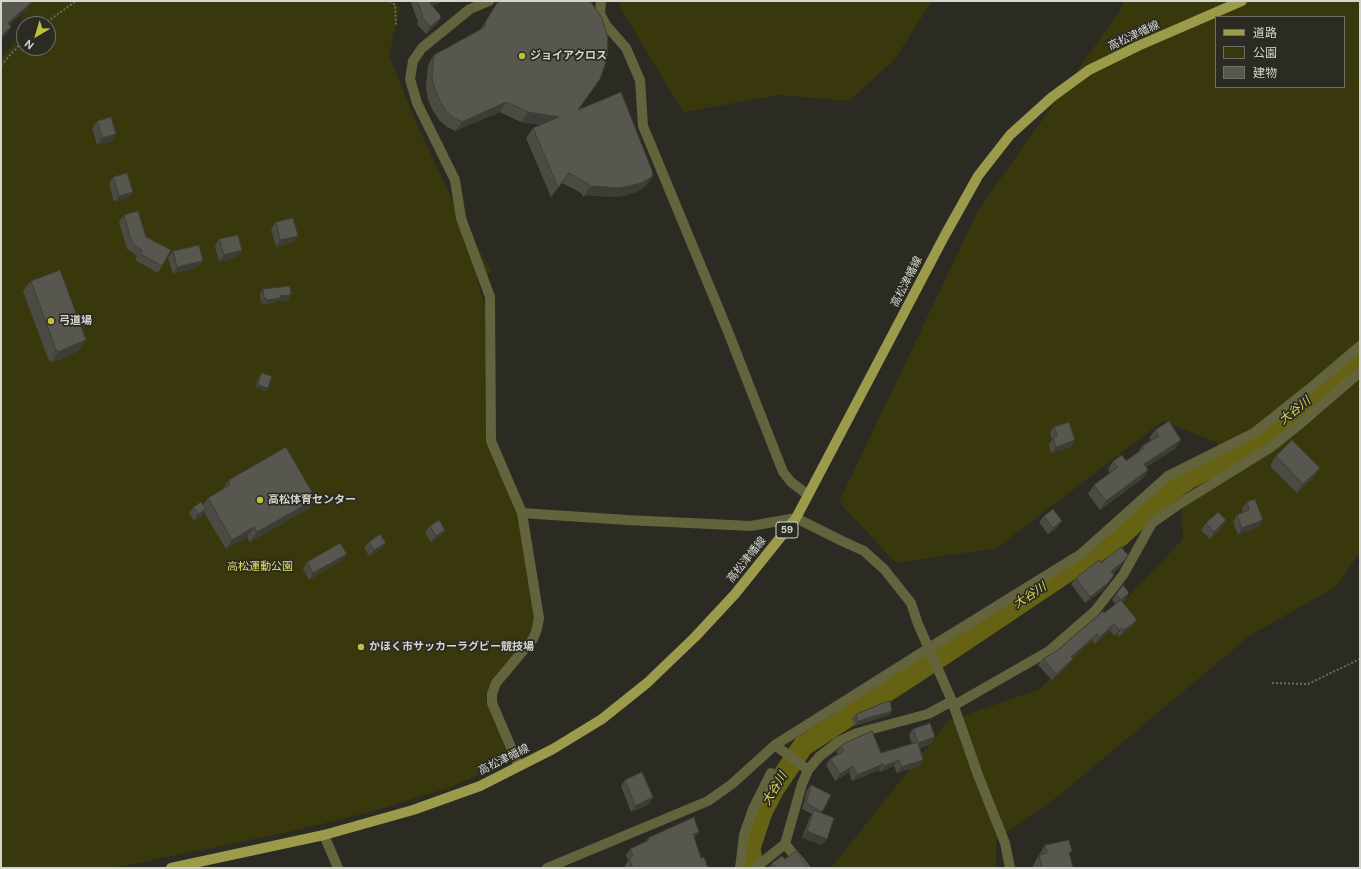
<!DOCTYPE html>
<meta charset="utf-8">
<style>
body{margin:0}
#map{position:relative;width:1361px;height:869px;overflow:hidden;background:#2b2b24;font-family:"DM Sans","Noto Sans JP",sans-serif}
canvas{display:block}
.frame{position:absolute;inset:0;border:2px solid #d5d5d0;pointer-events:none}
.legend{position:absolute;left:1215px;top:16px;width:130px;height:72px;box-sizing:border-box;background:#2b2b24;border:1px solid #6f6f69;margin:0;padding:5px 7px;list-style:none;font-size:12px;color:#d5d5d0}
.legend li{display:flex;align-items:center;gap:8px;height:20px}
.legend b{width:20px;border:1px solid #6f6f69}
.north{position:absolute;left:16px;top:16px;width:40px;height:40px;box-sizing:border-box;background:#2b2b24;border:1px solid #6f6f69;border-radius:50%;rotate:218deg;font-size:11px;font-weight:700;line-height:16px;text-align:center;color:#d5d5d0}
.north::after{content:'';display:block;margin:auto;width:14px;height:18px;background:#c1be40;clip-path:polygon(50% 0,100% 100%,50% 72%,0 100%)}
</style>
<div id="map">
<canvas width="1361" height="869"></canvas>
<div class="frame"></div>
<ul class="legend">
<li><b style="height:5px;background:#9c9b4b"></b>道路</li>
<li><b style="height:11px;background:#39380d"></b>公園</li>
<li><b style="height:11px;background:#57574f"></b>建物</li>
</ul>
<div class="north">N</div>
</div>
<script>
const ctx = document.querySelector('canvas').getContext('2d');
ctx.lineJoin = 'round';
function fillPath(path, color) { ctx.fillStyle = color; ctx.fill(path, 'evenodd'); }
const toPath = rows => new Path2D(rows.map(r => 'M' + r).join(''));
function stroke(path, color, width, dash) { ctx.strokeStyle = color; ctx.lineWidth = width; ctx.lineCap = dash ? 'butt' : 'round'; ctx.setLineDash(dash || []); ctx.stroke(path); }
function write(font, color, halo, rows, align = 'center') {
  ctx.font = font + ' "DM Sans","Noto Sans JP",sans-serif'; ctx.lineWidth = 3.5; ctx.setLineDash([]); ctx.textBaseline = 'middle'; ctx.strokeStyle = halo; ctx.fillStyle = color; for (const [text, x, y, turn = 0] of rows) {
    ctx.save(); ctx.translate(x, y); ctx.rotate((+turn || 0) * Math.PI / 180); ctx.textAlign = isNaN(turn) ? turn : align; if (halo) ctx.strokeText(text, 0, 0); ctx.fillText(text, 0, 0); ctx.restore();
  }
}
fillPath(toPath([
 [27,1,394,1,400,7,389,56,417,125,461,218,492,272,476,278,485,305,486,440,515,504,526,551,536,619,531,638,495,676,490,685,486,700,513,760,451,787,374,811,289,832,113,868,1,868,1,58,15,42,24,26,24,48,48,48,48,24,25,24,26,22,21,17,25,11],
 [620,1,932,1,894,60,849,101,780,95,683,112,619,6],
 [1124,1,1360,1,1360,552,1336,587,1252,634,1057,797,996,840,996,868,831,868,948,721,1040,689,1183,539,1181,512,1218,443,1163,421,997,548,896,563,839,502,979,209,1121,9],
 [1216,17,1344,17,1344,87,1216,87]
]), '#39380d');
stroke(toPath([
 [753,868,750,848,762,812,774,789,803,746,946,653,1119,537,1160,499,1191,477,1246,450,1320,392,1360,358]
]), '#656313', 21);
stroke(toPath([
 [390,1,395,5,396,25],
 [44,24,76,1],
 [1,65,24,40],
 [1272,683,1308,684,1360,659]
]), '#696963', 2, [2, 2]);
stroke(toPath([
 [489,1,470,9,422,48,413,61,410,79,417,103,455,180,461,218,490,297,491,441,522,513,539,618,537,629,533,639,496,683,492,694,492,703,519,766],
 [601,1,600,14,606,25,626,48,640,80,643,126,727,329,783,472,791,482,808,495],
 [522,513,627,520,751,526,796,518,842,541,864,551,884,569,911,603,918,624,952,701,978,775,1005,843,1010,868],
 [953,706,1049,651,1095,611,1123,575,1152,523,1181,503,1271,447,1301,423,1360,372],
 [775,745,929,648,1081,554,1168,476,1254,433,1308,390,1360,346],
 [324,835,338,868],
 [785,844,805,868],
 [547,868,708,801,732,784,775,745,808,770],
 [740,868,744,835,753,809,771,773],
 [755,868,785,844,802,784,808,770,819,757,838,742,857,733,928,714,952,701]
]), '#63633e', 10);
stroke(toPath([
 [171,868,324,835,413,810,480,786,553,749,602,719,647,683,695,637,735,594,796,518,945,235,978,176,1010,135,1052,97,1089,70,1138,46,1242,1]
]), '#9c9b4b', 10);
fillPath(toPath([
 [412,1,441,1,440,2,432,6,441,17,437,24,426,34,417,24,418,22,411,3],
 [497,3,578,110,653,173,646,186,636,192,623,196,610,197,588,195,583,197,581,193,562,183,551,197,526,138,533,128,541,125,521,122,500,112,455,131,447,127,440,121,433,111,428,100,426,87,428,65,434,55,480,30],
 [97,121,112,141,97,145,92,128],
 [113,177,128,198,114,202,109,184],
 [124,215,146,237,162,266,158,273,135,260,137,256,127,249,119,222],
 [276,222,293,242,276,247,271,229],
 [219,239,242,250,237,257,219,262,215,246],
 [173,251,198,267,173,274,168,258],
 [31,281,78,351,51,363,50,360,49,361,23,291],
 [263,289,288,300,278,301,276,302,263,305,263,303,261,303,260,294],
 [261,373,268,388,266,391,255,388,259,377],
 [1054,427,1075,440,1071,447,1051,453,1049,444,1052,440,1050,433],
 [1155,430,1175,449,1146,467,1148,470,1143,478,1100,510,1088,494,1094,485,1110,473,1108,469,1113,461,1126,461,1137,454,1142,446,1151,440,1149,438],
 [1276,456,1320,468,1313,478,1297,493,1270,466],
 [229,480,316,499,309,508,250,542,247,537,226,549,204,512,202,516,194,521,189,513,193,507,203,505,208,498,223,489],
 [1247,502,1263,520,1258,527,1238,535,1233,522,1237,515,1243,513,1242,509],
 [1044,516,1057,528,1048,534,1039,522],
 [1206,523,1222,527,1210,539,1201,530],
 [430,526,445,530,441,536,431,542,425,533],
 [369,542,386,543,381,549,369,556,364,548],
 [347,554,342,560,309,580,303,569,307,562],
 [1101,563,1120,567,1113,573,1110,581,1103,590,1085,603,1071,584,1076,578],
 [1116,594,1125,600,1122,602,1137,620,1132,626,1119,637,1117,634,1114,636,1110,630,1095,644,1092,640,1072,659,1068,666,1052,680,1038,665,1043,659,1058,650,1115,604,1112,600],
 [877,705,892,711,889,715,855,726,852,719,856,714,875,707],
 [913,729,931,744,920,748,923,760,919,766,897,773,894,766,880,772,879,770,852,781,849,772,835,781,826,765,830,759,838,754,836,752,841,746,881,753,912,744,909,735],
 [625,780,649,804,631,812,621,786],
 [811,785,831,795,821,813,822,845,802,838,810,817,812,814,802,809,807,790],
 [648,838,695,838,694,838,701,858,708,868,626,868,625,865,628,861,626,855,630,849,645,842],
 [1045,845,1072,851,1069,855,1073,868,1033,868,1033,865],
 [785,859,809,868,769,868,772,863]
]), '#4b4b44');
fillPath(toPath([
 [433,1,441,1,440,2,425,9,430,3],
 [32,2,25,11,1,32,8,23],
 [441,16,438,21,441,18,437,24,426,34,430,27],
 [11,27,5,36,1,39,1,36],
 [506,102,500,112,455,131,462,122],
 [528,112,559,117,552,127,521,122],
 [116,134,112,141,97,145,102,138],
 [653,173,649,178,653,176,646,186,636,192,623,196,610,197,588,195,583,197,590,187],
 [133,192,128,198,114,202,119,196],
 [298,236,293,242,276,247,280,240],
 [242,250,237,257,219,262,224,255],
 [203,261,198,267,173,274,177,267],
 [291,295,288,300,278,301,276,302,263,305,267,300,280,296],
 [264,298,266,298,263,303,261,303],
 [86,340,78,351,51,363,58,352],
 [56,350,57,350,50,360,49,361],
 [258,385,268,388,266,391,255,388],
 [1075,440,1071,447,1051,453,1056,447],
 [1181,440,1175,449,1138,472,1144,464],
 [1320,468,1313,478,1297,493,1303,484],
 [1148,470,1143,478,1100,510,1106,501],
 [316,499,309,508,250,542,257,532],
 [206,509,202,516,194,521,198,514],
 [1226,520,1222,527,1210,539,1214,532],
 [1263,520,1258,527,1238,535,1242,528],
 [1062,521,1057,528,1048,534,1053,528],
 [254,527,247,537,226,549,232,540],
 [445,530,441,536,431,542,436,536],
 [386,543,381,549,369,556,374,550],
 [347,554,342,560,309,580,313,573],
 [1124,561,1120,567,1107,578,1111,571],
 [1114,575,1103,590,1085,603,1090,597],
 [1129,593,1125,600,1117,606,1121,600],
 [1137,620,1132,626,1119,637,1124,630],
 [1114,624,1110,630,1095,644,1100,637],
 [1122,628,1117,634,1114,636,1119,630],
 [1097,634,1092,640,1066,664,1071,657],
 [1073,659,1068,666,1052,680,1056,674],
 [892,711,889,715,855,726,858,721],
 [935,737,931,744,914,749,918,743],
 [899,760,894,766,880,772,884,766],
 [923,760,919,766,897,773,901,767],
 [883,764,879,770,852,781,857,775],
 [853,766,849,772,835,781,840,774],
 [653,797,649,804,631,812,635,806],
 [807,831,827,839,822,845,802,838],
 [699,832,695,838,688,841,693,834]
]), '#3d3d37');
const building = toPath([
 [1,1,31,1,32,2,8,23,11,27,1,36,1,1],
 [417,1,433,1,430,3,441,16,440,17,441,18,430,27,422,17,423,16,417,1],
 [500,1,590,1,602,18,608,38,607,59,600,79,578,110,621,92,653,173,652,174,653,176,643,182,630,186,617,188,595,186,590,187,588,184,569,173,558,188,533,128,559,117,528,112,506,102,462,122,454,118,446,111,440,101,435,90,432,78,434,55,485,27,486,21,497,3,500,1],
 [111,117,116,134,102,138,97,121,111,117],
 [127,173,133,192,119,196,113,177,127,173],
 [138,211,146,237,171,250,162,266,140,254,142,250,132,243,124,215,138,211],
 [293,218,298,236,280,240,276,222,293,218],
 [238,235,242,250,224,255,219,239,238,235],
 [199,245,203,261,177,267,173,251,199,245],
 [60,270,86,340,58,352,57,350,56,350,31,281,60,270],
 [290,286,291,295,280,296,280,298,267,300,266,298,264,298,263,289,290,286],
 [261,373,272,376,268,388,258,385,261,373],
 [1169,421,1181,440,1144,464,1148,470,1106,501,1094,485,1118,467,1113,461,1122,455,1126,461,1144,448,1142,446,1159,436,1155,430,1169,421],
 [1069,422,1075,440,1056,447,1053,438,1057,436,1054,427,1069,422],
 [1292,440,1320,468,1303,484,1276,456,1292,440],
 [286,447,316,499,257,532,254,527,232,540,208,498,230,485,229,482,230,481,229,480,286,447],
 [1255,499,1263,520,1242,528,1237,515,1249,510,1247,502,1255,499],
 [201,502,206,509,198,514,193,507,201,502],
 [1053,509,1062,521,1053,528,1044,516,1053,509],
 [1218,512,1226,520,1214,532,1206,523,1218,512],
 [439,520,445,530,436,536,430,526,439,520],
 [380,534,386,543,374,550,369,542,380,534],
 [340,543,347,554,313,573,307,562,340,543],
 [1121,547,1128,555,1124,561,1111,571,1114,575,1108,583,1090,597,1076,578,1099,560,1101,563,1121,547],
 [1123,585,1129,593,1121,600,1116,594,1123,585],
 [1121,600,1137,620,1124,630,1122,628,1119,630,1114,624,1100,637,1097,634,1071,657,1073,659,1056,674,1043,659,1058,650,1103,611,1104,613,1121,600],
 [890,701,892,711,858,721,856,714,877,706,877,705,890,701],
 [930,723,935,737,918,743,923,760,901,767,899,760,884,766,883,764,857,775,853,766,840,774,830,759,844,751,841,746,843,744,872,731,881,753,918,742,913,729,930,723],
 [642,772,653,797,635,806,625,780,642,772],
 [811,785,831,795,822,812,806,803,811,785],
 [814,810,834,818,827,839,807,831,814,810],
 [694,817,699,832,693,834,701,858,704,857,708,868,633,868,629,859,633,856,630,849,649,840,648,838,694,817],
 [1069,840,1072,851,1069,852,1073,868,1042,868,1039,855,1047,853,1045,845,1069,840],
 [796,851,809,868,776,868,772,863,782,856,785,859,796,851]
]);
fillPath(building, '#57574f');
stroke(building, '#3d3d37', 1);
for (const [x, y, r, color] of [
 [522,56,4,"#c1be40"],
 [51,321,4,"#c1be40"],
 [260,500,4,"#c1be40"],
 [361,647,4,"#c1be40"]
]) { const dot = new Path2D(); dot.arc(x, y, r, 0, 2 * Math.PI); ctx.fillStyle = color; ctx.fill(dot); stroke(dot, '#2b2b24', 1.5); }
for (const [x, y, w] of [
 [787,530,22]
]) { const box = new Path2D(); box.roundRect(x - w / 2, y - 8, w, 16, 3); ctx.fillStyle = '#2b2b24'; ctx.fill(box); stroke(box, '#d5d5d0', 1); }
write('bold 10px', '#d5d5d0', null, [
 ["59",787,530]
]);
write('11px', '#d5d5d0', '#2b2b24', [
 ["高松津幡線",1134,36,-25],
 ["高松津幡線",907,282,-63],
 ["高松津幡線",747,560,-51],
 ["高松津幡線",504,760,-26]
]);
write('bold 11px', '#d5d5d0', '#2b2b24', [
 ["ジョイアクロス",530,56],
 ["弓道場",59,321],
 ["高松体育センター",268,500],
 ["かほく市サッカーラグビー競技場",369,647]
], 'left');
write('11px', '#e3df5d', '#2b2b24', [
 ["高松運動公園",260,567]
]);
write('italic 12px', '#dad753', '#2b2b24', [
 ["大谷川",1295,411,-39],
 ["大谷川",1030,596,-33],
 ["大谷川",775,789,-59]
]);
</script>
